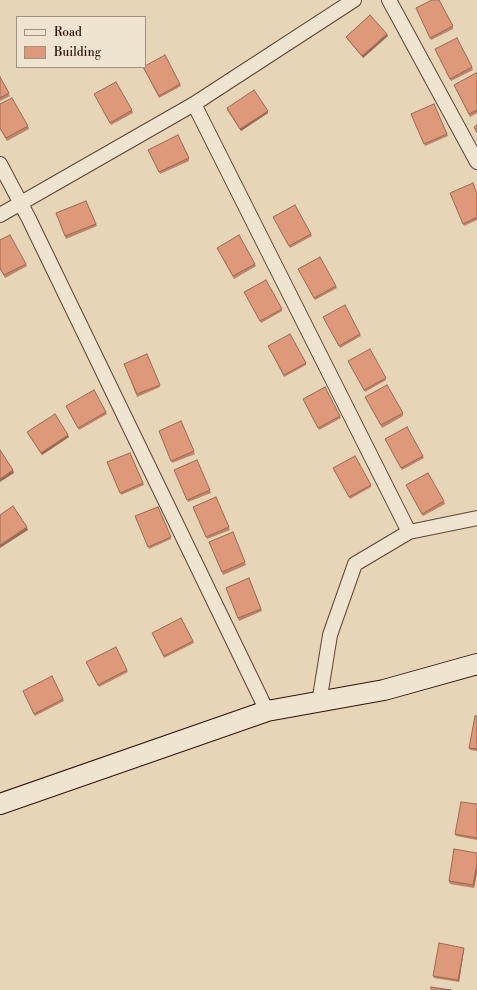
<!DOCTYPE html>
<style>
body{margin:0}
#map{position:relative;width:477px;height:990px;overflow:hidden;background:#e6d5b7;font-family:"Libre Bodoni",serif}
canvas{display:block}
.legend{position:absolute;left:16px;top:16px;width:130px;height:52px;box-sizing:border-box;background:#efe4d0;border:1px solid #a29181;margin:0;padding:5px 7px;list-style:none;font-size:12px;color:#2f140a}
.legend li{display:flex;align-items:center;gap:8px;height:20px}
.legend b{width:20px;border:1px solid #a29181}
</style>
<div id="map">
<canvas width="477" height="990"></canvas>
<ul class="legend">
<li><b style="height:5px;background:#efe4d0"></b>Road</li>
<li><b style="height:11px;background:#de987a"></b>Building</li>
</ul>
</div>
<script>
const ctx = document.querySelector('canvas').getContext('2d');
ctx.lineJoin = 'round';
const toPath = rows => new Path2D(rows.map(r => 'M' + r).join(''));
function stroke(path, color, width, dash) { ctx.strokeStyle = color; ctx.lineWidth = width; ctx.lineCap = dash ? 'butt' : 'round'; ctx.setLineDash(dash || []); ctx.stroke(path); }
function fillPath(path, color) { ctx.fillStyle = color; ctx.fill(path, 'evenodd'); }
const street = toPath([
 [389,0,477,162],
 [194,104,409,532],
 [0,164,29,219,267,711],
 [0,215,194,104,354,0],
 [319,703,330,635,355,564,409,532,477,518]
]);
const secondary = toPath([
 [0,804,267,711,384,690,477,664]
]);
stroke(street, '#5d4435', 16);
stroke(secondary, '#2f140a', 22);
stroke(street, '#efe4d0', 14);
stroke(secondary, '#efe4d0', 20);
fillPath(toPath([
 [416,8,453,26,453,29,431,40],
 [388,36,363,58,347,39,346,37],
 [435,49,472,67,473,70,451,81],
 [143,67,180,84,181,86,159,98],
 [477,74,477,113,470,117,454,85],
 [0,77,10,96,0,101],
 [94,94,132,110,133,113,111,125],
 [0,104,28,126,29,129,7,141,0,129],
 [434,104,448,136,425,146,411,114],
 [227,108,268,111,268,113,241,131,227,110],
 [149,152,189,158,189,161,160,174],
 [450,193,477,194,477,220,464,226],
 [86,201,97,226,66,239,56,213],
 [273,217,311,234,312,236,290,248],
 [0,240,26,264,27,266,5,278,0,269],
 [217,248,255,264,256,266,234,279],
 [298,269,336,286,337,288,315,300],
 [244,292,282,309,282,311,261,323],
 [323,317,360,334,361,336,340,348],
 [268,346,306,363,306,365,284,377],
 [147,354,160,387,137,397,124,364],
 [348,361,386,378,386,380,365,392],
 [365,397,403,413,403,416,382,428],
 [303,399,340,416,341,418,319,430],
 [66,406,106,412,107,414,79,430],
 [181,421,195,454,172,463,159,431],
 [27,432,69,437,42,455,28,434],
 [385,439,423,456,424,458,402,470],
 [130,453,144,485,121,495,107,462],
 [197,460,211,493,188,502,174,470],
 [333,468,371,485,371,487,350,499],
 [406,485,444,501,445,504,423,516],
 [216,497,230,530,207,539,193,507],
 [158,507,171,539,149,549,135,516],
 [233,532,246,565,223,575,209,542],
 [249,578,262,611,239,621,226,588],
 [152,633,193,641,194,643,164,658],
 [86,662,127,670,128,672,99,687],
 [23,691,63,699,64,701,35,716],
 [477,716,477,751,470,750,469,748],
 [477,804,477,840,456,836,455,834],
 [477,853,477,872,474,888,450,884,449,881],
 [464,948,464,950,459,982,434,978,433,976]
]), '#bf8369');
fillPath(toPath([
 [387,34,388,36,363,58,362,56],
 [268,111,268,113,241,131,240,129],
 [68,435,69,437,42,455,41,453],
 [13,470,14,473,0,482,0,479],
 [27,527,28,530,0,548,0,545],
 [477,864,477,872,474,888,473,885],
 [464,948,464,950,459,982,458,980]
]), '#9b6a55');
const building = toPath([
 [432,0,439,0,453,26,430,38,416,8,432,0],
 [370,15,387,34,362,56,346,37,370,15],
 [457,38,472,67,450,79,435,49,457,38],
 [165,55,180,84,159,96,143,67,145,67,145,66,165,55],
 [476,73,477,74,477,110,469,114,454,85,476,73],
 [0,77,9,93,0,98,0,77],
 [116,82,132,110,110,123,94,94,116,82],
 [254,90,268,111,240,129,227,108,254,90],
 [12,98,28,126,6,138,0,128,0,104,12,98],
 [434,104,447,134,424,144,411,114,434,104],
 [477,125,477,133,474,127,477,125],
 [178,135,189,158,159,172,148,150,178,135],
 [473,183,477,194,477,217,463,224,450,193,473,183],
 [86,201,96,224,65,236,56,213,86,201],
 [295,205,311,234,289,246,273,217,295,205],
 [10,235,26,264,4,275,0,268,0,240,10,235],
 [239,235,255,264,233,276,217,248,239,235],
 [320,257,336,286,314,298,298,269,320,257],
 [266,280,282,309,260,321,244,292,266,280],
 [345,305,360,334,339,346,323,317,345,305],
 [290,334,306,363,284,375,268,346,290,334],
 [370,349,386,378,364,390,348,361,370,349],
 [147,354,160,385,137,394,124,364,147,354],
 [387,385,403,413,381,425,365,397,387,385],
 [325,387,340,416,318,428,303,399,325,387],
 [94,390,106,412,78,428,66,406,94,390],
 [55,414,68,435,41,453,27,432,55,414],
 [181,421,194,451,171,461,159,431,181,421],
 [407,427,423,456,401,468,385,439,407,427],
 [0,450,13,470,0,479,0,450],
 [130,453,143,483,120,493,107,462,130,453],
 [355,456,371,485,349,497,333,468,355,456],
 [197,460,210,490,187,500,174,470,197,460],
 [428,473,444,501,422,514,406,485,428,473],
 [216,497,229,527,206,537,193,507,216,497],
 [13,506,27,527,0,545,0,515,13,506],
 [158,507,171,537,148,547,135,516,158,507],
 [233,532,245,562,222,572,209,542,233,532],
 [249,578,261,609,238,618,226,588,249,578],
 [181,618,193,641,164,656,152,633,181,618],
 [116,647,127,670,98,685,86,662,116,647],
 [52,676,63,699,34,714,23,691,52,676],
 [475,716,477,716,477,749,469,748,475,716],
 [461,802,477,804,477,838,455,834,461,802],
 [454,849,477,853,477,864,473,885,449,881,454,849],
 [439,943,464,948,458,980,433,976,439,943],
 [431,987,451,990,431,990,431,987]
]);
fillPath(building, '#de987a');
stroke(building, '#9b6a55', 1);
</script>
